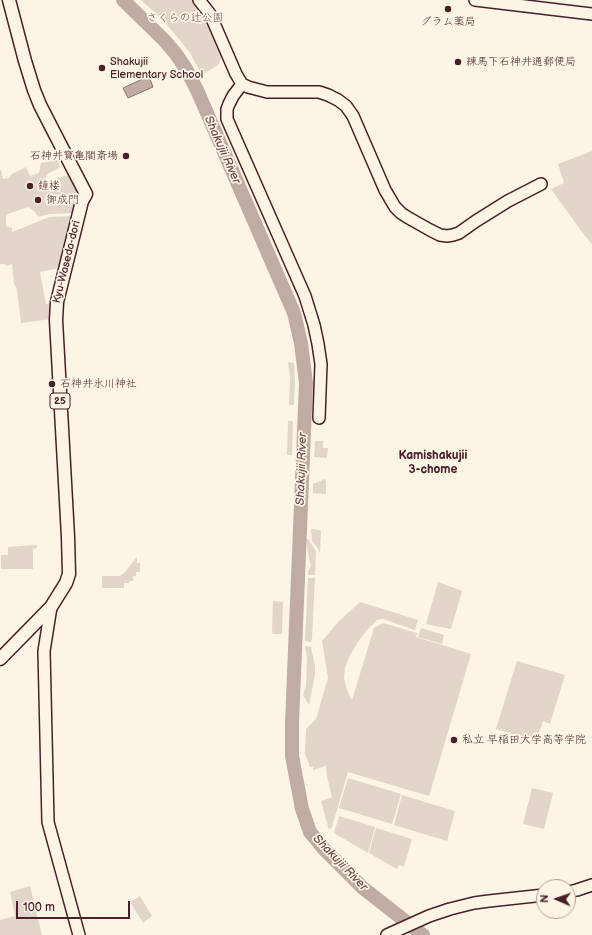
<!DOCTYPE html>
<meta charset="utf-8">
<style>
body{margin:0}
#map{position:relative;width:592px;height:935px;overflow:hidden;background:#fcf5e5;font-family:"Balsamiq Sans",sans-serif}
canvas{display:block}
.north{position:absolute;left:536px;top:879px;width:40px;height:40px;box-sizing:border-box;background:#fcf5e5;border:1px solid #b59f9b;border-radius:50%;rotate:272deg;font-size:11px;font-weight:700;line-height:16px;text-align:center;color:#4a1f2b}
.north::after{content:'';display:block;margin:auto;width:14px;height:18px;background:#4a1f2b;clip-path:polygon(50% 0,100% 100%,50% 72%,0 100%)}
.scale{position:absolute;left:16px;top:901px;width:114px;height:18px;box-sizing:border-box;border:2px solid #4a1f2b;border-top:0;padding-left:5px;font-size:12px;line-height:14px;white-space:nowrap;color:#4a1f2b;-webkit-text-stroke:3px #fcf5e5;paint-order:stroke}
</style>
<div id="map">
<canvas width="592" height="935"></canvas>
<div class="north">N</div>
<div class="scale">100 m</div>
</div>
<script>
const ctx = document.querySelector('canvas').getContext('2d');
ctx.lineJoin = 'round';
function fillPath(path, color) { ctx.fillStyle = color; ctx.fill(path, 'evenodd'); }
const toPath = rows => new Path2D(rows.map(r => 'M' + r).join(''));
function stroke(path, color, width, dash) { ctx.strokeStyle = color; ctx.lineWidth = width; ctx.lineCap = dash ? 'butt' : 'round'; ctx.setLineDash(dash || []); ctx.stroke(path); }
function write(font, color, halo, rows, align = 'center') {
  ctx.font = font + ' "Balsamiq Sans","Klee One",sans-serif'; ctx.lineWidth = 3.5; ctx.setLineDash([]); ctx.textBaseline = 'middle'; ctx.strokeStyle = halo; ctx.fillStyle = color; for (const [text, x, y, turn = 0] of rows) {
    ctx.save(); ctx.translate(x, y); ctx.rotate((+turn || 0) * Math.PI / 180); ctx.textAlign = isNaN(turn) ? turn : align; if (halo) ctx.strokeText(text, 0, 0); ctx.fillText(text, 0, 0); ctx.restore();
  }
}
fillPath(toPath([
 [141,0,194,0,211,25,222,50,222,57,218,65,202,75,190,53,174,33,162,19],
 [592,151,592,244,585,236,551,189,564,183,558,164],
 [58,160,60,167,48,174,44,180,44,182,72,174,77,185,73,213,49,214,38,217,35,212,28,207,8,214,6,216,6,226,12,228,12,232,49,217,73,216,59,268,40,272,46,304,51,303,51,319,21,323,17,290,14,283,12,264,7,266,4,264,0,264,0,170,1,170,3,179,9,178,12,174,26,167,30,176,39,173,41,163],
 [288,362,294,363,295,382,294,405,289,405,290,377],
 [288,421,293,421,292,455,287,455],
 [315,441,323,441,323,448,328,448,327,458,314,457],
 [325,479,326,481,326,494,313,493,313,484],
 [311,529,320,530,321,532,320,553,317,547,312,541],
 [306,539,308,539,316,551,315,575,308,575,308,571,311,566,309,559],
 [37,545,37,548,33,549,33,569,1,569,1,555,8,555,8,547],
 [137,557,137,563,140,563,140,572,136,572,136,576,133,576,133,581,129,581,129,583,124,583,124,588,102,588,102,576,120,576,125,572],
 [308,578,315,578,312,638,311,642,305,641],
 [438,582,462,591,451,629,426,624],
 [273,601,283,602,282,634,273,634,272,632],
 [360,602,418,620,415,630,383,619,377,620,367,630,358,642,349,657,345,668,344,678,346,686,349,695,352,700,374,628,383,623,417,633,416,637,471,654,429,796,348,772,332,827,329,830,321,801,332,797,327,777,326,766,313,770,313,767,310,767,305,754,306,729,316,719,328,678,322,641,339,621],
 [421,628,444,635,442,644,418,637],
 [305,646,311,647,315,666,315,675,309,705,303,695,306,686,307,659],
 [517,661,565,675,550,724,543,721,536,741,496,729],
 [348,778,401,794,392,824,339,808],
 [532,788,553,793,544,829,523,824],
 [402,795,455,811,447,841,394,825],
 [339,816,375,827,368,853,334,833],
 [376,828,412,839,404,867,399,865,397,869,369,853],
 [30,886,42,935,0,935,0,920,15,916,10,892],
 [140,896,152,916,143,923,130,902]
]), '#e2d5ca');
const water = toPath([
 [149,76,153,87,128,98,123,88,149,76]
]);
fillPath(water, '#c0aca5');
stroke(water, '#917474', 1);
stroke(toPath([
 [123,0,165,41,176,54,186,69,197,90,294,313,301,343,306,383,292,723,292,756,302,809,310,832,324,849,363,888,423,935]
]), '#c0aca5', 14);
const secondary = toPath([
 [199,0,210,14,236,74,242,84,248,87,267,92,319,92,328,95,338,100,346,106,353,116,385,190,395,207,401,213,407,217,430,230,440,235,447,236,453,235,459,233,476,221,508,201,541,184],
 [475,0,592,14],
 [242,84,233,96,229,104,227,109,227,119,305,296,314,325,318,344,321,364,319,418],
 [51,607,44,651,48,822,79,935],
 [568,892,577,890,592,885],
 [387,935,429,916,450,909,474,903,489,901,544,895]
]);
const primary = toPath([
 [0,659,51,607,66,583,69,574,68,537,56,320,57,302,82,201,86,194,59,142,40,105,34,90,25,61,9,0]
]);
stroke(secondary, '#4a1f2b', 14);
stroke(primary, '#4a1f2b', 15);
stroke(secondary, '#fcf5e5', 11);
stroke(primary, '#fcf5e5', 12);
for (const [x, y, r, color] of [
 [448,9,4,"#4a1f2b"],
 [458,62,4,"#4a1f2b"],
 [102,68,4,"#4a1f2b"],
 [126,156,4,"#4a1f2b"],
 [30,186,4,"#4a1f2b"],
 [38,200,4,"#4a1f2b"],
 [52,384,4,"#4a1f2b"],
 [454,740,4,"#4a1f2b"]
]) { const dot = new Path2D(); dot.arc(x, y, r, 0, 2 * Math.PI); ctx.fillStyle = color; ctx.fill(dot); stroke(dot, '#fcf5e5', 1.5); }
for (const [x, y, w] of [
 [60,401,20]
]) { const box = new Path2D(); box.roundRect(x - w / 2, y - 8, w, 16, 3); ctx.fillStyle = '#fcf5e5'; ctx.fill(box); stroke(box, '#4a1f2b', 1); }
write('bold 10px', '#4a1f2b', null, [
 ["25",60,401]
]);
write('11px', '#704c53', '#fcf5e5', [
 ["さくらの辻公園",185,18]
]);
write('11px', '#4a1f2b', '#fcf5e5', [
 ["グラム薬局",448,22,"center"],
 ["Shakujii",110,62],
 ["Elementary School",110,75],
 ["練馬下石神井通郵便局",466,62],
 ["石神井寶亀閣斎場",118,156,"right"],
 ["鐘楼",38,186],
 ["御成門",46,200],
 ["石神井氷川神社",60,384],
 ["私立 早稲田大学高等学院",462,740]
], 'left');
write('11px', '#4a1f2b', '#fcf5e5', [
 ["Kyu-Waseda-dori",67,262,-76]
]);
write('italic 12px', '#6d4950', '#fcf5e5', [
 ["Shakujii River",222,150,66],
 ["Shakujii River",302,469,-88],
 ["Shakujii River",340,863,46]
]);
write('bold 12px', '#4a1f2b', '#fcf5e5', [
 ["Kamishakujii",433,456],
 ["3-chome",433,470]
]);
</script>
